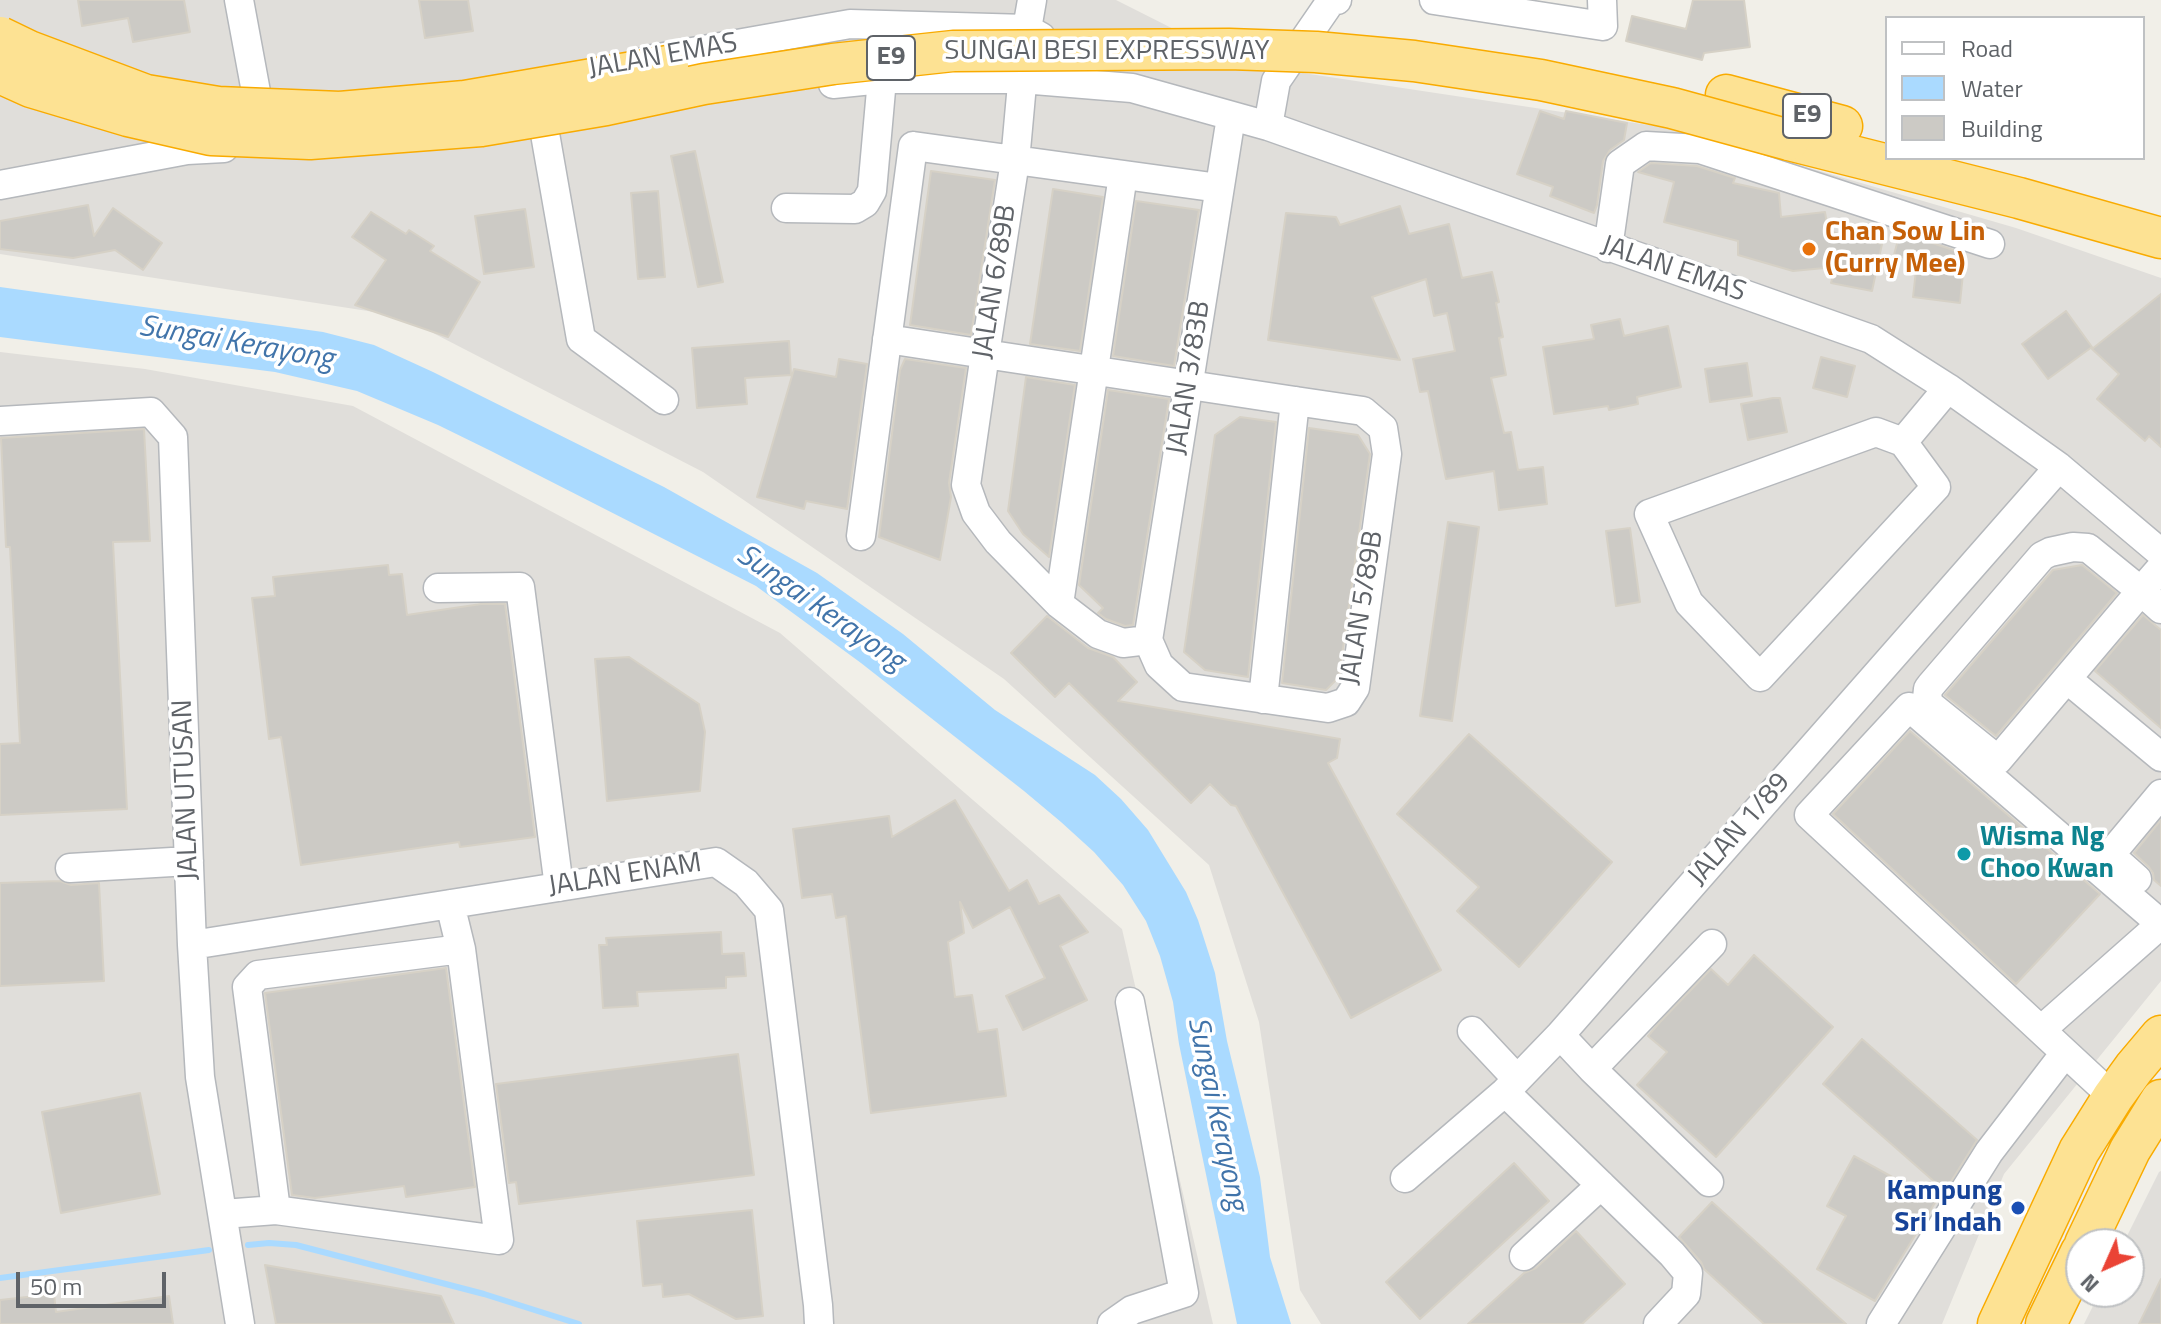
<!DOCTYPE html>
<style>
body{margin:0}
#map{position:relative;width:2161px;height:1324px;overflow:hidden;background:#f1efe8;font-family:"Titillium Web",sans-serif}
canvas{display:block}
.legend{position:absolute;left:1885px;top:16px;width:260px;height:144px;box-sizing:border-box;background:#fff;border:2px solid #bfc1c3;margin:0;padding:10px 14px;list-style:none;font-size:24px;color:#5f6368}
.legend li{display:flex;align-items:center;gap:16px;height:40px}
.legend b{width:40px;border:2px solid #bfc1c3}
.north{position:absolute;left:2065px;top:1228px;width:80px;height:80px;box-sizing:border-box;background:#fff;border:2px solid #bfc1c3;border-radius:50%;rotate:225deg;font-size:22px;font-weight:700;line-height:32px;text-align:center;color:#5f6368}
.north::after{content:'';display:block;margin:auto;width:28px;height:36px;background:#ea4335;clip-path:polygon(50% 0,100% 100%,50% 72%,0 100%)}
.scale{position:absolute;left:16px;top:1272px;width:150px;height:36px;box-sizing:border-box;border:4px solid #5f6368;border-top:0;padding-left:10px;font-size:24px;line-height:28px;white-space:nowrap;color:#5f6368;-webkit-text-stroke:6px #fff;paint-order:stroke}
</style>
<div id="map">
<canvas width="2161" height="1324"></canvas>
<ul class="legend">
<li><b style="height:10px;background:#fff"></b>Road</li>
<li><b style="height:22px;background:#aadaff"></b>Water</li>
<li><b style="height:22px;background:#cccac5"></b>Building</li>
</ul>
<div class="north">N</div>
<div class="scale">50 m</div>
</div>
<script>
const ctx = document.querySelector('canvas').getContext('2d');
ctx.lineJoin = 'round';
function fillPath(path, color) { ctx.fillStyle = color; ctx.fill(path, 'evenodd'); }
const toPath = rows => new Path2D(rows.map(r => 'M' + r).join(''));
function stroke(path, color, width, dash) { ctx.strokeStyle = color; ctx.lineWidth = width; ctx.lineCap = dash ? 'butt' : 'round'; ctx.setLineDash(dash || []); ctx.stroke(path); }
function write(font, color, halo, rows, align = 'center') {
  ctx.font = font + ' "Titillium Web",sans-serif'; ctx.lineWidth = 7; ctx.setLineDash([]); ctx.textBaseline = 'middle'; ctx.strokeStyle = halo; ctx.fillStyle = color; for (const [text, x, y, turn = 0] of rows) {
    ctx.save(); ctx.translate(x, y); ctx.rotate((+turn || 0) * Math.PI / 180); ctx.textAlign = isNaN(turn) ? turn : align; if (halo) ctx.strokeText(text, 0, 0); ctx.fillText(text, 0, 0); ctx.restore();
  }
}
fillPath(toPath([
 [0,0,1116,0,1243,64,1675,129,2016,228,2161,278,2161,981,2004,1174,1942,1324,1321,1324,1300,1290,1259,1022,1209,865,1004,679,703,472,400,316,0,254],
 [0,352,145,369,353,406,780,633,1122,929,1213,1324,0,1324],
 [2161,1171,2161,1324,2084,1324,2100,1292,2129,1292,2129,1244,2123,1244,2159,1172]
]), '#e0deda');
fillPath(toPath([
 [0,287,323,332,374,345,433,372,664,487,817,573,903,634,995,710,1095,775,1121,799,1148,830,1186,892,1198,920,1215,973,1227,1041,1260,1177,1270,1257,1291,1324,1237,1324,1179,1044,1173,1002,1160,956,1146,921,1123,885,1094,852,1061,822,1024,791,861,663,756,586,491,451,438,425,357,391,275,372,0,337]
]), '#aadaff');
stroke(toPath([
 [248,1245,269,1243,296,1245,484,1294,579,1324],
 [0,1278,209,1250]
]), '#aadaff', 6);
const building = toPath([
 [78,0,184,0,190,32,133,42,128,18,82,26,78,0],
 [419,0,468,0,473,31,425,38,419,0],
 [1693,0,1744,0,1750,47,1704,53,1702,60,1626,41,1632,16,1686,29,1693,0],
 [1540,111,1564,119,1566,111,1627,123,1624,140,1610,150,1603,161,1597,205,1594,213,1550,196,1553,187,1517,174,1540,111],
 [695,151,723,282,698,287,671,156,695,151],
 [1651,163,1697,166,1735,178,1733,183,1779,193,1781,217,1825,212,1828,231,1882,244,1872,291,1831,283,1835,267,1793,271,1738,255,1738,241,1664,222,1674,182,1638,172,1651,163],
 [931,171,995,180,971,335,910,325,931,171],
 [1053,189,1103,197,1080,351,1030,344,1053,189],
 [658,191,665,277,638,279,631,193,658,191],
 [1136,201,1199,210,1174,366,1113,356,1136,201],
 [88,205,94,236,113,208,162,243,143,270,115,250,73,258,0,249,0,221,88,205],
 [1400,206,1409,234,1449,224,1462,278,1492,272,1499,302,1496,303,1503,337,1499,338,1506,375,1491,378,1504,433,1511,432,1518,470,1543,467,1547,504,1499,510,1494,471,1446,479,1428,391,1420,392,1413,359,1455,351,1447,313,1434,316,1426,279,1372,297,1400,360,1268,340,1286,213,1336,217,1340,225,1400,206],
 [525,209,534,267,484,274,475,216,525,209],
 [371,212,406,234,409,230,434,246,430,251,480,282,448,337,355,305,386,260,352,237,371,212],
 [1900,232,1965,254,1960,303,1913,297,1917,261,1894,255,1900,232],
 [2161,294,2161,447,2149,436,2145,441,2097,399,2119,374,2092,349,2161,294],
 [2066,311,2092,347,2048,379,2022,344,2066,311],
 [1620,319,1624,336,1668,326,1681,387,1637,397,1638,404,1609,410,1608,406,1554,414,1543,347,1594,339,1591,325,1620,319],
 [789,341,791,375,745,378,747,404,697,408,692,348,789,341],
 [1821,357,1855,366,1847,397,1813,388,1821,357],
 [839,359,867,364,847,509,806,501,804,509,757,497,794,369,836,377,839,359],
 [905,359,966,368,949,483,951,497,940,560,879,537,900,370,905,359],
 [1747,363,1752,396,1710,402,1705,369,1747,363],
 [1026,377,1075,385,1049,557,1023,534,1008,511,1026,377],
 [1108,390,1169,399,1133,625,1125,626,1106,619,1098,613,1103,608,1079,585,1108,390],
 [1773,398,1780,398,1787,432,1748,440,1741,404,1773,398],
 [1240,417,1276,422,1248,677,1205,670,1184,652,1215,435,1240,417],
 [1309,428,1358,435,1370,454,1339,677,1326,690,1282,683,1309,428],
 [144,429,150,541,113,542,127,809,0,815,0,744,20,743,10,547,6,547,1,438,144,429],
 [1448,522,1479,527,1452,721,1420,716,1448,522],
 [1630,528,1640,602,1616,606,1606,531,1630,528],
 [388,565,389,575,402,574,407,615,481,604,505,604,535,837,460,847,459,842,301,865,281,737,269,739,252,598,275,596,273,577,388,565],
 [2082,565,2117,593,1996,736,1945,695,2053,570,2082,565],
 [2143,615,2161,630,2161,728,2095,671,2143,615],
 [1047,616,1088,648,1113,657,1137,682,1118,701,1340,739,1337,758,1328,763,1441,970,1351,1018,1236,806,1231,805,1210,784,1191,803,1069,683,1055,697,1011,653,1047,616],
 [629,657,699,704,705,732,700,791,607,801,595,659,629,657],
 [1910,731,2100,894,2016,984,1833,814,1910,731],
 [1469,734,1612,862,1519,967,1457,911,1479,887,1397,814,1469,734],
 [955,800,1009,891,1027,880,1039,904,1059,895,1088,932,1060,946,1087,1000,1023,1030,1006,996,1045,978,1010,907,973,928,960,902,964,933,948,942,955,997,972,995,978,1032,997,1029,1006,1096,871,1113,846,916,836,918,832,894,802,898,793,829,889,816,892,837,955,800],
 [2161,820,2161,886,2154,880,2153,873,2149,867,2134,853,2161,820],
 [60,881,71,885,99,883,104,981,0,986,0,883,60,881],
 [721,932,722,954,744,953,746,976,726,977,726,988,637,992,638,1006,603,1008,599,945,607,945,606,938,721,932],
 [1754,955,1833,1027,1716,1157,1637,1085,1667,1052,1648,1036,1660,1022,1711,969,1728,985,1754,955],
 [446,968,475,1187,406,1197,404,1186,315,1198,292,1195,265,993,446,968],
 [1862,1039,1977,1140,1945,1191,1823,1084,1862,1039],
 [738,1054,754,1175,519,1204,516,1182,509,1183,496,1084,738,1054],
 [140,1093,160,1194,61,1213,42,1112,140,1093],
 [1854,1156,1936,1201,1875,1301,1817,1269,1846,1216,1827,1206,1854,1156],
 [1514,1163,1549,1201,1420,1319,1386,1282,1514,1163],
 [1712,1202,1798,1280,1846,1324,1764,1324,1704,1269,1701,1262,1679,1237,1712,1202],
 [752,1210,763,1316,736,1319,689,1294,663,1297,662,1284,643,1286,637,1221,752,1210],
 [1576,1231,1625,1284,1582,1324,1468,1324,1524,1273,1536,1268,1576,1231],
 [265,1265,441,1296,454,1324,276,1324,265,1265],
 [2161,1279,2161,1324,2139,1324,2161,1279],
 [54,1294,56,1312,169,1296,173,1324,0,1324,0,1300,54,1294]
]);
fillPath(building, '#cccac5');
stroke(building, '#d6d1c6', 2);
const minor = toPath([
 [239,0,261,119],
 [1434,0,1603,26,1602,0],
 [647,60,850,24,1027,29,1041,37],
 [833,84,882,79,1022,79,1132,88,1268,126,1871,339,1948,388,2059,467,2161,553],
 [1268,126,1276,81,1331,1,1337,0],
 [544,128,581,339,664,400],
 [0,185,187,150,224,148],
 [786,208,855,209,865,203,872,191,882,79],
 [1608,248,1620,164,1646,146,1700,149,1990,244],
 [887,339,985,354,1295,401,1363,411,1383,428,1387,454,1355,688,1346,702,1328,708,1183,687,1159,665,1148,640,1123,643,1098,634,1059,604,998,542,976,513,966,485,985,354,1015,161,1027,29,1032,0],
 [0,421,151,412,173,437,192,945,200,1077,240,1324],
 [1903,442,1936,487,1760,677,1689,603,1649,514,1876,432,1903,442,1948,388],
 [861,536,913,146,1219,188],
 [2161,568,2141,591,1998,760,1931,706,1927,699,1928,689,1931,685,2042,556,2050,552,2073,547,2088,548,2141,591,2161,609],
 [438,588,520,587,559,887],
 [1059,604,1123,175],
 [1148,640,1231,117],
 [2067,679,2161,757],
 [1263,699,1295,401],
 [70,868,189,861],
 [2137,879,2110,855,2161,794],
 [192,945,716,862,746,883,769,910,818,1305,819,1324],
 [2041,1030,2161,924],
 [1472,1031,1517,1079],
 [1560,1035,1592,1069,1709,1182],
 [1592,1069,1712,944],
 [1505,1092,1672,1254,1688,1273,1686,1294,1658,1324],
 [2113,1097,1809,815,1909,707,2161,924],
 [1405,1178,1505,1092,1560,1035,2059,467],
 [276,1210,247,987,258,975,461,949],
 [223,1214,276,1210,499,1240,461,949,450,904],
 [1524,1256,1601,1185],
 [1112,1324,1132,1310,1184,1293,1130,1002],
 [1881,1324,1989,1152,2065,1053]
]);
const highway = toPath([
 [1726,95,1842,126],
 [1789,140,2019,198,2161,238],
 [2085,1244,2130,1150,2161,1100],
 [1998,1324,2079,1151,2113,1097,2134,1068,2161,1036],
 [2046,1324,2081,1252]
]);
stroke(minor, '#b5b8bc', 31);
stroke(highway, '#f9ab00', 43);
stroke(minor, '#fff', 28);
stroke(highway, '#fde293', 40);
const highwayBridge = toPath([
 [0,37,29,51,146,95,218,107,340,112,465,101,668,66],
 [0,73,31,87,128,116,211,135,310,139,481,126,606,105,704,84,833,64,953,51,1229,49,1316,52,1414,61,1541,80,1672,108,1789,140]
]);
stroke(highwayBridge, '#f9ab00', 43, []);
stroke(highwayBridge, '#fde293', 40);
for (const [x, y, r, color] of [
 [1809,249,8,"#e8710a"],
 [1964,854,8,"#0f9aa8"],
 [2018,1208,8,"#1a4fb4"]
]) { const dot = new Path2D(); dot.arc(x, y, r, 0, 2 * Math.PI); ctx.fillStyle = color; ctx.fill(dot); stroke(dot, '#fff', 3); }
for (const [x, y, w] of [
 [891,58,48],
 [1807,116,48]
]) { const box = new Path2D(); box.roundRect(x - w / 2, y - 22, w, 44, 6); ctx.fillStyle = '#fff'; ctx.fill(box); stroke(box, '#5f6368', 2); }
write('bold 26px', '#5f6368', null, [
 ["E9",891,58],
 ["E9",1807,116]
]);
write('28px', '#5f6368', '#fff', [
 ["SUNGAI BESI EXPRESSWAY",1107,52],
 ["JALAN EMAS",663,57,-10],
 ["JALAN EMAS",1673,270,19],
 ["JALAN 6/89B",996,282,-81],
 ["JALAN 3/83B",1190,378,-81],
 ["JALAN 5/89B",1363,608,-81],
 ["JALAN UTUSAN",187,790,-92],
 ["JALAN 1/89",1740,830,-49],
 ["JALAN ENAM",625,876,-9]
]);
write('bold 28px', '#c56008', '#fff', [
 ["Chan Sow Lin",1825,233],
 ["(Curry Mee)",1825,265]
], 'left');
write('bold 28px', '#0d838f', '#fff', [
 ["Wisma Ng",1980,838],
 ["Choo Kwan",1980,870]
], 'left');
write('bold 28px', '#164399', '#fff', [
 ["Kampung",2002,1192],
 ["Sri Indah",2002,1224]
], 'right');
write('italic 30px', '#4174aa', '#fff', [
 ["Sungai Kerayong",236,344,10],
 ["Sungai Kerayong",820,609,35],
 ["Sungai Kerayong",1216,1114,78]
]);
</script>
